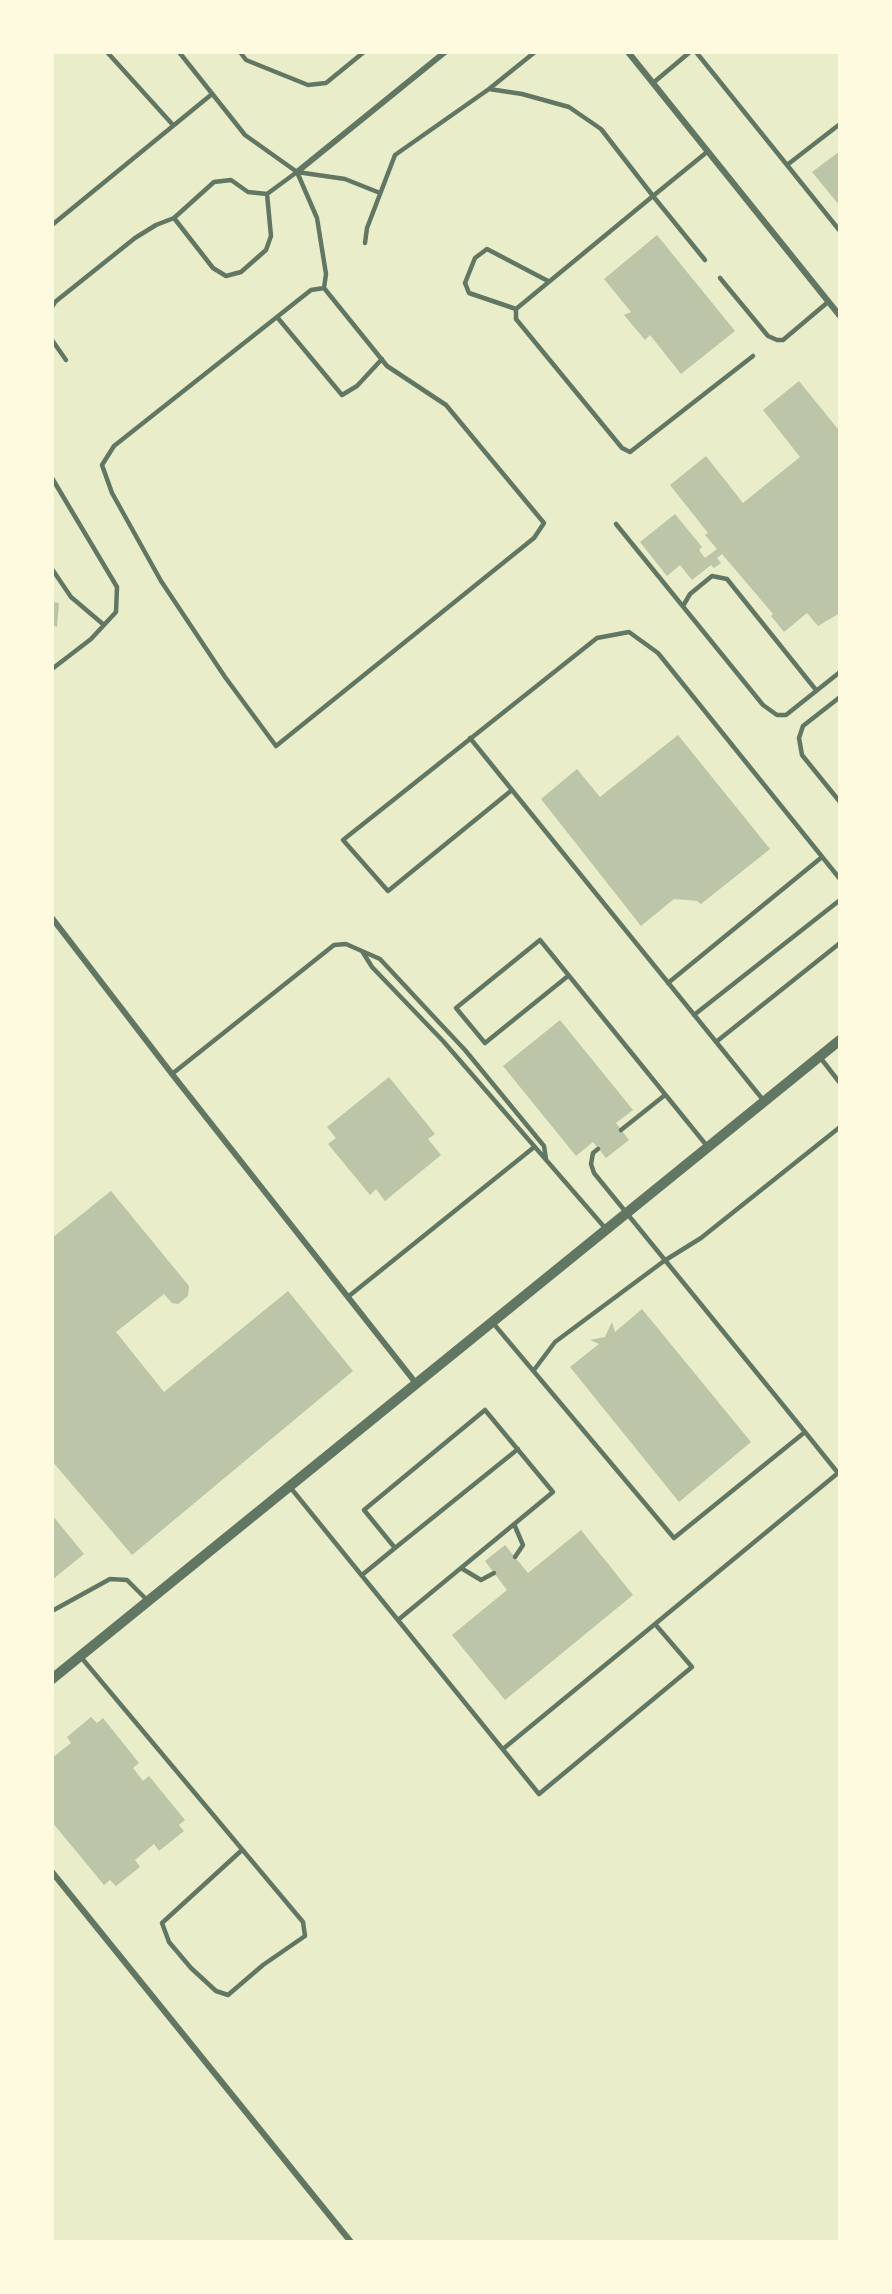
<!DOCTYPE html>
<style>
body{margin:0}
#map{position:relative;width:892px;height:2294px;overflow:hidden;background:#e9edc9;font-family:Arial,sans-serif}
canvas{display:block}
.frame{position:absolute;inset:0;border:54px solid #fefae0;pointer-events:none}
</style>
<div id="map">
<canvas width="892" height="2294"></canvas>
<div class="frame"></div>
</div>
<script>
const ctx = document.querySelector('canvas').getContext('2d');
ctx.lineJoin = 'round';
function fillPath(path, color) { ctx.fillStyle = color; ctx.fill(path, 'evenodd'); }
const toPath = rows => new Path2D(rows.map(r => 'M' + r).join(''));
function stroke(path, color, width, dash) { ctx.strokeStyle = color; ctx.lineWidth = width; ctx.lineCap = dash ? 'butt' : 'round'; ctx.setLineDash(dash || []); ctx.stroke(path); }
fillPath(toPath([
 [840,151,840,206,812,172],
 [657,235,735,331,681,374,650,335,645,340,624,315,631,312,604,279],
 [799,381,837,428,840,427,840,613,818,626,807,613,784,632,771,616,773,614,722,554,717,558,721,563,714,568,711,565,692,580,680,565,667,576,640,542,675,514,702,547,699,550,705,558,717,549,705,535,708,533,670,485,706,456,743,503,800,457,763,410],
 [52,602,59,603,57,627,52,625],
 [678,735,770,849,701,904,697,901,674,899,641,926,541,799,577,769,600,797],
 [560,1020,633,1110,616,1123,629,1140,606,1158,593,1142,576,1156,503,1066],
 [389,1077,435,1134,428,1139,441,1155,385,1201,376,1189,370,1195,328,1144,336,1138,327,1127],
 [111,1191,189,1286,188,1296,178,1304,172,1303,164,1294,116,1332,164,1392,288,1291,353,1371,132,1555,52,1461,52,1238],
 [642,1309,751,1442,679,1502,570,1367,599,1344,590,1340,605,1337,612,1322,615,1332],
 [52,1515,84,1554,52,1580],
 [581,1530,633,1595,505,1700,452,1635,507,1590,485,1561,505,1545,528,1573],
 [91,1717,97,1723,103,1718,139,1763,133,1768,143,1781,149,1776,185,1820,179,1825,184,1831,159,1851,154,1844,135,1860,140,1867,116,1886,110,1880,104,1885,52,1822,52,1758,71,1743,67,1737]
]), '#bcc5a7');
stroke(toPath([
 [107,52,173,125],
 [179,52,245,135,297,172,317,218,326,274,324,288,387,366,446,405,544,523,534,538,276,746,225,677,161,581,112,493,102,465,114,446,311,290,324,288],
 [240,52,246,60,308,85,326,83,364,52],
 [696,52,787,165,840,124],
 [653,83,690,52],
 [489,89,535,52],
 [787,165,840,231],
 [267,194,271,236,266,250,241,272,226,276,213,268,174,218,214,182,231,180,248,192,267,194,297,172,345,179,380,193],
 [52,225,212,94],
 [365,243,367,228,395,155,489,89,522,94,569,107,601,129,653,196,707,152],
 [705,260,653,196,516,309,516,319,622,448,630,452,753,356],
 [720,278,768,336,777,340,783,340,828,302],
 [52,307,55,302,135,238,156,225,174,218],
 [516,309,469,293,465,283,475,258,487,249,548,281],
 [277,317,342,395,357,386,382,359],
 [52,340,66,360],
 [52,478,117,587,116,612,91,639,52,669],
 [616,524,763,705,777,715,786,715,840,672],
 [52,569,71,597,104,625],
 [683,606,690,594,712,576,727,579,816,690],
 [840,697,803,726,799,738,802,755,840,802],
 [470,738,512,790],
 [362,951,372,967,443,1041,606,1229],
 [568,976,485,1043,456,1008,540,940,707,1146],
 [668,983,822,857],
 [694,1015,840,900],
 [716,1042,840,943],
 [819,1056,840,1083],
 [172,1074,334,945,346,944,380,959,434,1017,465,1050,544,1146,546,1159],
 [764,1101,512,790,388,891,343,840,597,638,629,632,658,653,840,879],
 [621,1130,665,1095],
 [349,1296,533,1148],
 [493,1323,674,1538,805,1432,594,1173,591,1164,593,1153,598,1149],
 [534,1370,555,1342,664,1261,701,1238,840,1127],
 [805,1432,838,1473],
 [290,1487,539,1794,692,1667,655,1624,503,1749],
 [514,1524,523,1545,515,1557],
 [395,1548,518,1449],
 [461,1568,481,1580,494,1573],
 [362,1575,395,1548,364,1510,485,1410,553,1492,398,1620],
 [52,1611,110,1579,127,1580,148,1601],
 [655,1624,838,1473],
 [80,1656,303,1922,305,1936,263,1965,228,1995,216,1991,191,1968,169,1942,162,1923,242,1850]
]), '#617663', 4.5);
stroke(toPath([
 [628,52,840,316],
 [297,172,445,52],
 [52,918,172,1074,415,1382],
 [52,1872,351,2242]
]), '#617663', 6);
stroke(toPath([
 [52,1679,840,1040]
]), '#617663', 10);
</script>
